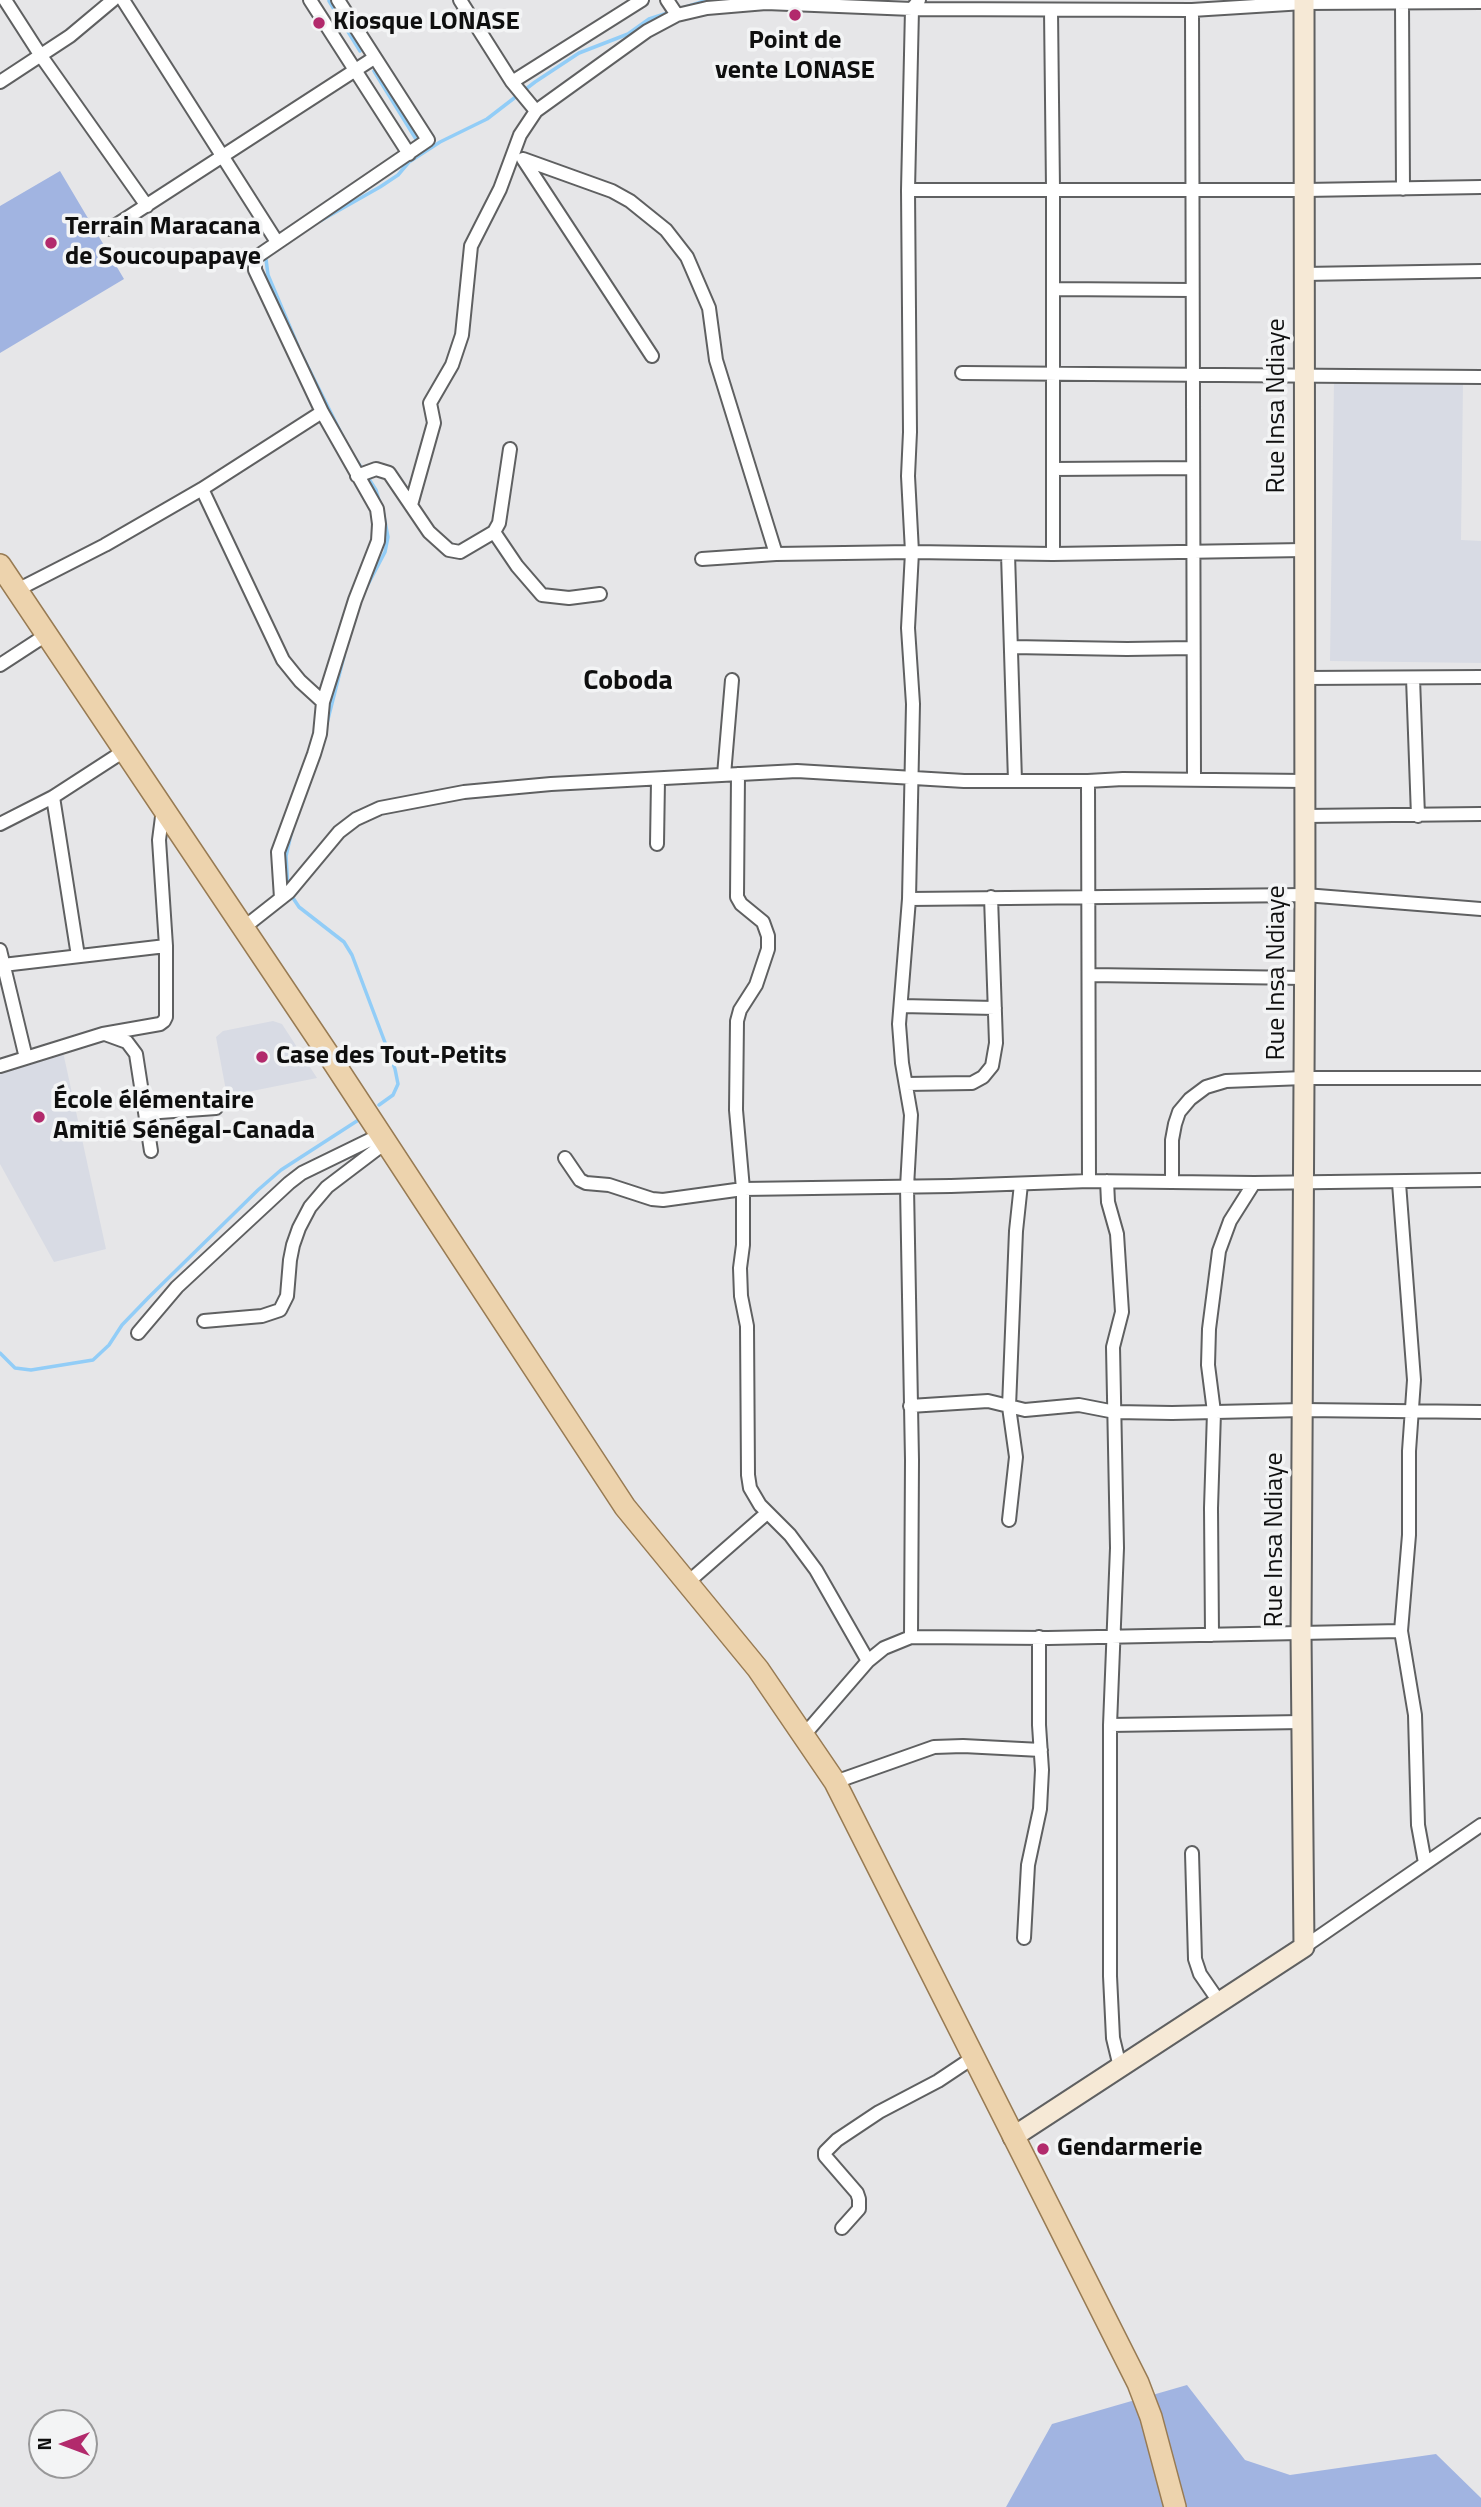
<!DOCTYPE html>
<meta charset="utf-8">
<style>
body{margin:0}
#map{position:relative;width:1481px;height:2507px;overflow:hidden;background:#e6e6e8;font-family:"Titillium Web",sans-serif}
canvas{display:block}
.north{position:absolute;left:28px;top:2409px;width:70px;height:70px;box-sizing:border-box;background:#f3f4f5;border:2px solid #989899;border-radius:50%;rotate:270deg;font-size:19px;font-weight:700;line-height:28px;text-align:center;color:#0f0f0f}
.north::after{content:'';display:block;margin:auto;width:24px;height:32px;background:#b22a6c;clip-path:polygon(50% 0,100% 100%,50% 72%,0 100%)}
</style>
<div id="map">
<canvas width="1481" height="2507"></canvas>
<div class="north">N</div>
</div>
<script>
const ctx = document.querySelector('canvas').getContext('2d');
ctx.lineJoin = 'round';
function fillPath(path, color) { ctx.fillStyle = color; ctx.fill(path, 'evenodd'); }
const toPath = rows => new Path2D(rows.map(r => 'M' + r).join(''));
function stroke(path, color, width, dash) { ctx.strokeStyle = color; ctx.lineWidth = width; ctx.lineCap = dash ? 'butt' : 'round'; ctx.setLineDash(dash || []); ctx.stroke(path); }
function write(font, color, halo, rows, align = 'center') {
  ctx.font = font + ' "Titillium Web",sans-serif'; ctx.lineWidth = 7; ctx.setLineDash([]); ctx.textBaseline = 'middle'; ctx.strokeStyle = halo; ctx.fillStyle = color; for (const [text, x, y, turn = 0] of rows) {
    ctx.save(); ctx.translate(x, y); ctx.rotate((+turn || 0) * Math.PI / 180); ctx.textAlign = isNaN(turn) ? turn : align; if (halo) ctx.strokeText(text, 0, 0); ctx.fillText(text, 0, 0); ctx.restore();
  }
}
fillPath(toPath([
 [1334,381,1463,382,1461,540,1481,541,1481,663,1330,661],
 [273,1021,282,1024,317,1078,227,1096,216,1037,223,1031],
 [63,1052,106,1249,54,1262,0,1164,0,1070]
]), '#d8dbe4');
fillPath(toPath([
 [60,171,124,279,0,353,0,206],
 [1187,2385,1245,2460,1290,2475,1436,2454,1481,2498,1481,2507,1006,2507,1052,2424]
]), '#a1b4e1');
stroke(toPath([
 [329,1,360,51],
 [374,71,419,144],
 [320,221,380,187,398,175,409,162,440,142,487,119,535,82,579,53,628,34,649,19,707,0],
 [268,255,266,259,268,275,298,346],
 [301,353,350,451,363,470],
 [367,476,376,490,380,504],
 [364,592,385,552,388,537,383,511],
 [326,727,344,656],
 [288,888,286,856,292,830],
 [291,895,299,907,344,942,352,955,395,1069,398,1084,393,1095,379,1105],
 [0,1353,15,1368,31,1370,93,1360,109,1345,122,1325,149,1297,258,1190,281,1170,360,1119]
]), '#92cdf7', 3.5);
const street = toPath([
 [5,0,41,56,147,206],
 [123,0,277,242],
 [310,0,409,154],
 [460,0,512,82,536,111],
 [667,0,677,15],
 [1402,3,1403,189],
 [1051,10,1053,189,1053,554],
 [1192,10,1194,780],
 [0,82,70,36,113,0],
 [512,82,642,0],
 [523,159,612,191,630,201,666,230,687,257,709,308,716,360,776,554,912,552,1053,554,1304,550],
 [523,159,652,356],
 [908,190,1305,190,1481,187],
 [110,229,374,58],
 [1304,274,1481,271],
 [1053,289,1192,290],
 [962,373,1481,377],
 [1053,469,1192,468],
 [357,476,376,469,389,473,429,532,449,550,460,552,494,532,499,523,510,449],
 [202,489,283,660,300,681,323,702],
 [411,505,434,423,430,403,452,365,462,335,471,246,500,189,520,135,536,111,647,31,677,15,707,8,766,3,912,9,1192,10,1304,3,1481,2],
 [494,532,517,566,542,595,569,598,600,594],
 [1008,554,1015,781],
 [702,559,776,554],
 [17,590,105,545,202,489,322,412],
 [1012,647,1127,649,1192,648],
 [0,665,46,635],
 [1304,678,1481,677],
 [1413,678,1418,816],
 [738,774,737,897,741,904,763,922,768,936,768,949,756,985,740,1010,737,1021,736,1110,743,1189,743,1245,740,1268,741,1296,747,1326,748,1475,750,1488,760,1505,790,1535,816,1570,868,1661],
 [724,775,732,680],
 [1088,781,1089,1181],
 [53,797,78,956],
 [1305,816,1481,814],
 [0,824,53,797,124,751],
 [657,844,658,780],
 [281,898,278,852,314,754,320,734,323,702,355,600,378,541,379,524,377,509,322,412,255,270,255,258,428,140,338,0],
 [909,899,1305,895,1481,909],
 [242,929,289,892,339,832,356,819,380,808,464,792,551,784,797,771,964,781,1088,781,1123,779,1305,781],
 [0,950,26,1058],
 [3,965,166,946],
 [1090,975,1305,978],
 [901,1006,995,1008],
 [105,1034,127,1042,136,1054,151,1151],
 [0,1066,103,1034,160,1024,164,1021,166,1017,166,946,159,840,163,809],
 [906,1084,972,1083,983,1077,992,1066,996,1043,991,897],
 [146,1113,216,1108],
 [565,1158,580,1180,586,1183,609,1185,652,1199,663,1200,743,1189,951,1186,1089,1181,1254,1183,1481,1180],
 [1107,1181,1108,1202,1117,1234,1122,1312,1113,1347,1117,1548,1110,1725,1110,1976,1113,2038,1120,2067],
 [1172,1182,1172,1140,1175,1124,1179,1112,1190,1099,1206,1087,1226,1081,1304,1078,1481,1078],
 [1399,1183,1414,1380,1409,1451,1409,1535,1401,1631],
 [204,1321,262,1316,280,1310,287,1296,290,1260,293,1245,299,1228,310,1207,327,1187,385,1143],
 [138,1333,177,1287,289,1183,302,1173,380,1135],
 [910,1406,988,1401,1025,1410,1079,1405,1115,1412,1172,1413,1303,1410,1481,1412],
 [1009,1520,1016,1457,1009,1407,1016,1231,1021,1184],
 [687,1583,767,1513],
 [1212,1635,1211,1508,1214,1412,1208,1365,1209,1329,1219,1251,1230,1221,1254,1183],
 [911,1637,912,1460,907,1187,911,1115,902,1063,899,1024,909,899,913,704,908,628,912,552,908,476,910,432,908,190,912,9,919,0],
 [1110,1725,1302,1722],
 [804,1735,868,1661,884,1648,911,1637,1048,1638,1401,1631,1415,1715,1418,1825,1425,1863],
 [835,1782,934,1747,963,1746,1041,1750],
 [1192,1853,1195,1959,1200,1974,1220,2003],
 [1024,1938,1028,1865,1040,1809,1042,1770,1039,1725,1039,1637],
 [1304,1947,1481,1825],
 [842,2228,859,2209,859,2199,857,2193,825,2156,825,2152,837,2140,879,2112,938,2081,974,2057]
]);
const secondary = toPath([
 [1013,2137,1304,1947,1301,1633,1305,895,1304,0]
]);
const primary = toPath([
 [0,565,330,1057,625,1507,758,1669,835,1782,1138,2383,1151,2417,1175,2507]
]);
stroke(street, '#5f6061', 16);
stroke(secondary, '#5f6061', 23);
stroke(primary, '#987b53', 24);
stroke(street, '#fff', 12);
stroke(secondary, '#f6e9d6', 19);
stroke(primary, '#edd3ad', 21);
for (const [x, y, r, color] of [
 [795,15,7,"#b22a6c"],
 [319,23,7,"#b22a6c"],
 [51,243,7,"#b22a6c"],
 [262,1057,7,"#b22a6c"],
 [39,1117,7,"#b22a6c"],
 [1043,2149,7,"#b22a6c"]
]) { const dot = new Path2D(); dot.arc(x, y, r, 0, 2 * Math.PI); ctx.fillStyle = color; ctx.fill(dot); stroke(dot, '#f3f4f5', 2.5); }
write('bold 26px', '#0f0f0f', '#f3f4f5', [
 ["Kiosque LONASE",333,23],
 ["Point de",795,42,"center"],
 ["vente LONASE",795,72,"center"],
 ["Terrain Maracana",65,228],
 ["de Soucoupapaye",65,258],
 ["Case des Tout-Petits",276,1057],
 ["École élémentaire",53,1102],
 ["Amitié Sénégal-Canada",53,1132],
 ["Gendarmerie",1057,2149]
], 'left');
write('26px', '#0f0f0f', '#f3f4f5', [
 ["Rue Insa Ndiaye",1278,406,-90],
 ["Rue Insa Ndiaye",1278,973,-90],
 ["Rue Insa Ndiaye",1276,1540,-90]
]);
write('bold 28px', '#0f0f0f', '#f3f4f5', [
 ["Coboda",628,682]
]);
</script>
